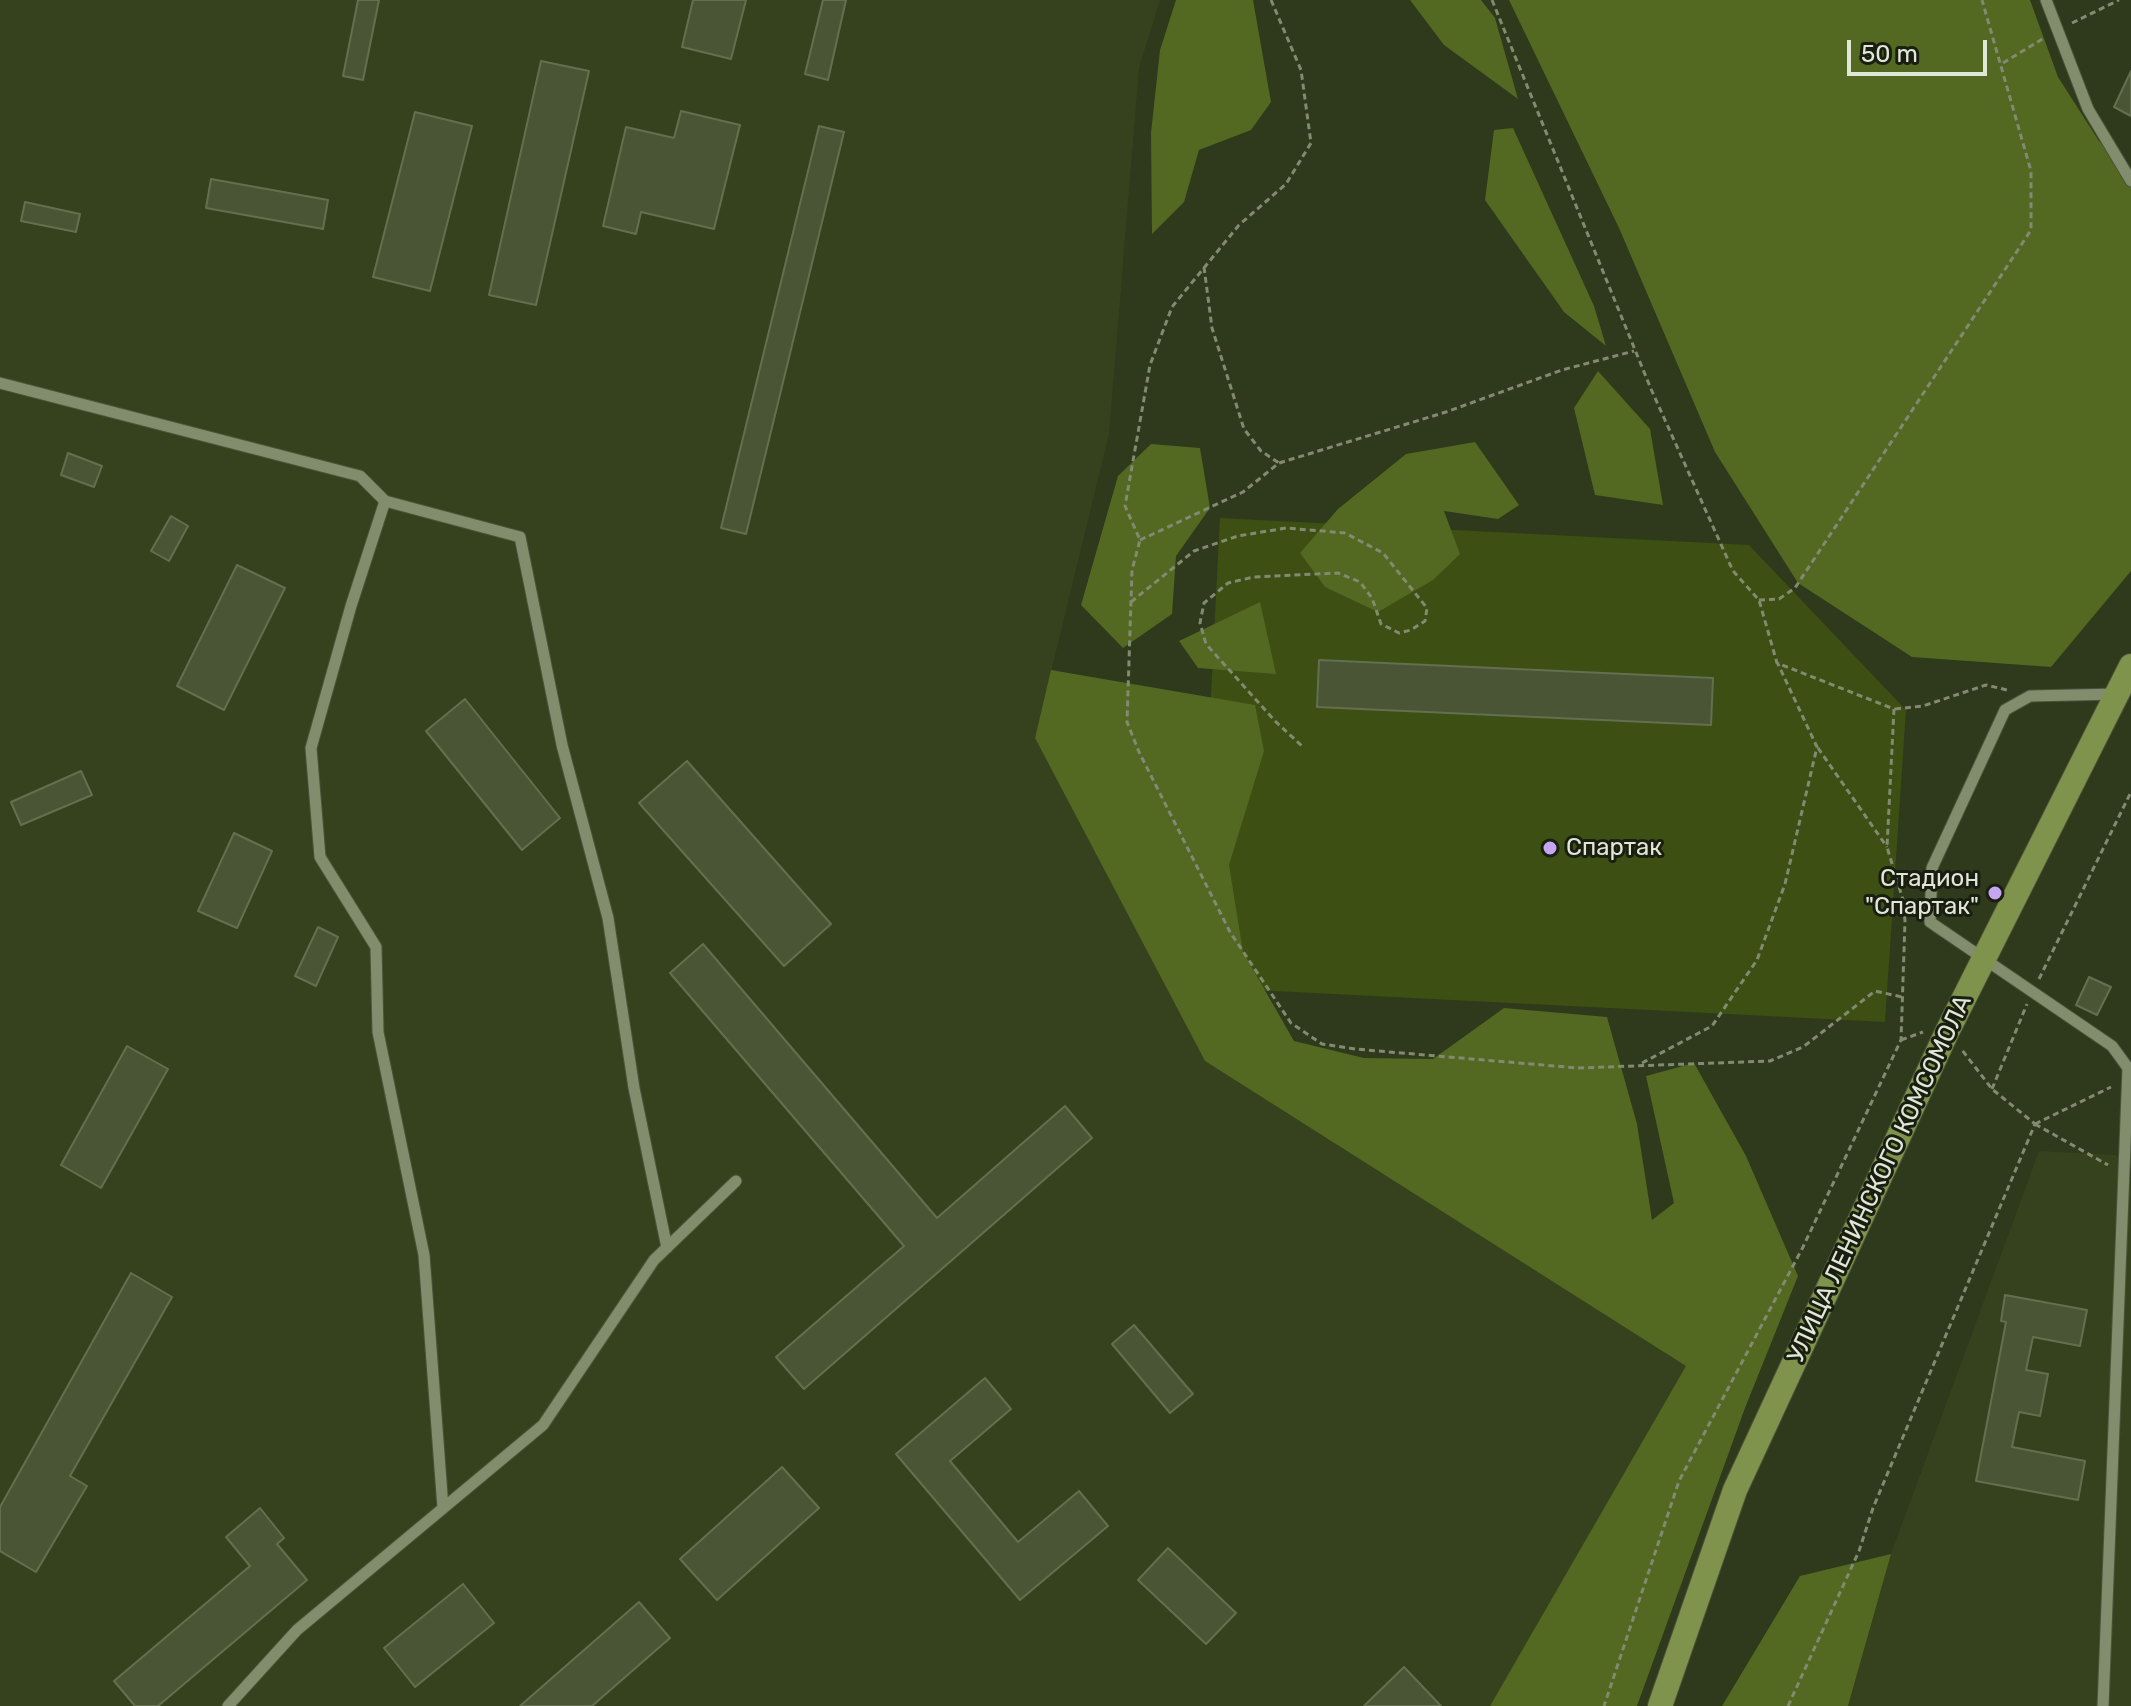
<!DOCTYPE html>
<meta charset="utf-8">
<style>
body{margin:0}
#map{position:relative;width:2131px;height:1706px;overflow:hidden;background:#2f391b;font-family:Rubik,sans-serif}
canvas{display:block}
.scale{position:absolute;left:1847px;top:40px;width:140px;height:36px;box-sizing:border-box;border:4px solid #e0e7d6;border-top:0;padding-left:10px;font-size:24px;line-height:28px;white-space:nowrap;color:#e0e7d6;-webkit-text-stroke:6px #191e11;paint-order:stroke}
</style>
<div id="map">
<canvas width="2131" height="1706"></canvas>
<div class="scale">50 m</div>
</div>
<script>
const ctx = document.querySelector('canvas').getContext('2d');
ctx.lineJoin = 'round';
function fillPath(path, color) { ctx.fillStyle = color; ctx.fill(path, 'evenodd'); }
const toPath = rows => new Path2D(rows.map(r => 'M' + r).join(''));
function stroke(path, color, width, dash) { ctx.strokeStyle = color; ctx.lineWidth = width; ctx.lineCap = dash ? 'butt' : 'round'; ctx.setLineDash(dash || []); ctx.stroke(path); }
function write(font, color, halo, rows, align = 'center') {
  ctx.font = font + ' Rubik,sans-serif'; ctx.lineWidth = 6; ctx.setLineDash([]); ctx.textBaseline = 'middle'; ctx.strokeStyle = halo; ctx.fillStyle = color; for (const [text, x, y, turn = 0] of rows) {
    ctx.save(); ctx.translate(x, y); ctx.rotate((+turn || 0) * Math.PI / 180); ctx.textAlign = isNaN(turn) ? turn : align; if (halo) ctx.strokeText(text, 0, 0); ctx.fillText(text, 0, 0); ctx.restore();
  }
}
fillPath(toPath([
 [0,0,1160,0,1139,68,1109,434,1035,738,1205,1061,1687,1366,1490,1706,0,1706],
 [2039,1151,2116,1155,2131,1180,2131,1706,1848,1706,1891,1554]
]), '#36421d');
fillPath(toPath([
 [1220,518,1749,545,1906,710,1885,1022,1196,987]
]), '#3d4f12');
fillPath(toPath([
 [1176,0,1253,0,1271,102,1251,130,1199,150,1184,202,1152,234,1151,133,1160,50],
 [1410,0,1481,0,1495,18,1518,99,1444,45],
 [1509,0,2030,0,2058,77,2099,141,2131,178,2131,571,2051,667,1912,657,1798,583,1715,452,1619,228],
 [1513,128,1594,306,1606,346,1564,312,1485,200,1494,130],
 [1598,371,1650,429,1663,505,1595,495,1574,408],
 [1475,442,1519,505,1498,519,1444,511,1460,554,1433,580,1378,612,1325,587,1300,553,1338,509,1406,454],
 [1151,444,1200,448,1210,508,1176,556,1172,614,1123,648,1081,605,1118,476],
 [1260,602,1276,674,1198,668,1179,641],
 [1051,670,1255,705,1264,751,1229,865,1243,952,1294,1041,1364,1058,1433,1059,1504,1008,1607,1017,1637,1124,1652,1220,1674,1203,1646,1076,1694,1063,1746,1156,1798,1276,1745,1408,1637,1706,1490,1706,1686,1366,1205,1061,1035,738],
 [1891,1554,1848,1706,1722,1706,1800,1576]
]), '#536821');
const building = toPath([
 [358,0,379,0,363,80,343,76,358,0],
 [693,0,746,0,731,59,682,47,693,0],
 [823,0,846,0,828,80,805,74,823,0],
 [541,61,589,71,536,305,489,295,541,61],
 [2131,71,2131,116,2114,107,2131,71],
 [681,111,740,125,714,229,641,212,636,234,603,226,626,127,674,138,681,111],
 [415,112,472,126,430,291,373,277,415,112],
 [819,126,844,132,746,534,721,528,819,126],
 [211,179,328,200,323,229,206,208,211,179],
 [25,202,80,214,76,232,21,221,25,202],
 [68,453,102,466,94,487,61,475,68,453],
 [171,516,188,526,169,561,151,551,171,516],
 [237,565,285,588,224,710,177,686,237,565],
 [1319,660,1713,678,1711,725,1317,707,1319,660],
 [465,699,560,818,522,850,426,731,465,699],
 [687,761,831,924,784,966,639,803,687,761],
 [81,771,92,795,21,825,11,802,81,771],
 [234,833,272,851,237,928,198,911,234,833],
 [318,927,338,937,316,986,295,976,318,927],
 [703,944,937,1218,1065,1106,1092,1138,804,1389,776,1357,904,1246,670,973,703,944],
 [2089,977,2111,987,2097,1015,2076,1005,2089,977],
 [127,1046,168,1069,101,1188,61,1165,127,1046],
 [131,1273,172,1297,70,1476,87,1486,36,1572,0,1551,0,1507,131,1273],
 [2005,1295,2087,1310,2080,1346,2033,1337,2026,1370,2048,1374,2040,1416,2019,1412,2012,1447,2085,1461,2078,1500,1976,1481,2006,1322,2001,1321,2005,1295],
 [1134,1325,1193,1394,1170,1413,1112,1344,1134,1325],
 [985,1378,1011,1409,950,1461,1018,1542,1079,1491,1108,1526,1020,1600,896,1454,985,1378],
 [782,1467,819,1508,717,1600,680,1559,782,1467],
 [260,1508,284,1538,277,1544,307,1580,158,1706,135,1706,114,1681,250,1566,226,1537,260,1508],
 [1168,1548,1236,1613,1206,1644,1138,1580,1168,1548],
 [463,1584,494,1623,415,1687,384,1648,463,1584],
 [639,1602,670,1638,592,1706,520,1706,639,1602],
 [1404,1667,1441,1706,1364,1706,1404,1667]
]);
fillPath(building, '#4a5536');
stroke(building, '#646f50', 2);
const lane = toPath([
 [2046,0,2088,109,2131,181],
 [0,383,360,476,385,501,351,606,311,748,320,857,376,947,378,1032,424,1255,443,1508],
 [385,501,520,537,562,745,608,918,634,1088,667,1248],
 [228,1706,297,1630,543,1425,654,1260,736,1181],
 [2103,1706,2128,1068,2112,1046,1930,922,1932,868,2005,710,2030,696,2118,694]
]);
const secondary = toPath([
 [1660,1706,1735,1490,1947,1032,2131,666]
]);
stroke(lane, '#4b543a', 13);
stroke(secondary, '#4b543a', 26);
stroke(toPath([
 [1271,0,1301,70,1311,143,1286,184,1239,225,1172,307,1150,365,1125,506,1140,540,1132,570,1127,722,1139,752,1230,932,1291,1023,1322,1044,1355,1049,1578,1068,1770,1061,1803,1047,1875,991,1902,997],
 [1492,0,1651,389,1733,571,1759,600,1777,663,1894,709,1887,847,1903,900,1905,921,1901,1040,1803,1247,1679,1481,1604,1706],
 [2072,23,2119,0],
 [2003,63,2044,38],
 [1204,267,1212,328,1244,429,1261,451,1279,463],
 [1140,540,1243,492,1279,463,1446,412,1562,370,1634,351],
 [1759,600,1779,599,1795,588,2031,230,2031,171,1982,0],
 [1131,602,1194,551,1238,536,1286,528,1345,533,1383,553,1427,608,1425,621,1411,630,1399,633,1381,624,1372,598,1360,582,1338,573,1254,577,1228,583,1204,603,1200,623,1206,644,1275,721,1303,747],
 [1895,709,1923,706,1986,685,2007,690],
 [1818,748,1887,847],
 [2039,979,2131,792],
 [1901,1040,1923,1032],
 [1642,1063,1712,1026,1757,960,1785,884,1817,747,1778,664],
 [1992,1089,2027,1004],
 [2035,1124,2108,1165],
 [2035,1124,2111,1087],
 [1788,1706,1859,1551,1873,1508,2035,1124,1992,1089,1962,1050]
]), '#828a72', 3, [6, 4]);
stroke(lane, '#818d6c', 11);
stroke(secondary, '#80934c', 24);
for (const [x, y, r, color] of [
 [1550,848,8,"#c6a6f0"],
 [1995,893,8,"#c6a6f0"]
]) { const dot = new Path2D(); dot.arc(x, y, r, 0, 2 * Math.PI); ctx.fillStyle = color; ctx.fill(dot); stroke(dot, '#191e11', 3); }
write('24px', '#e0e7d6', '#191e11', [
 ["Спартак",1566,848],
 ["Стадион",1979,879,"right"],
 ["\"Спартак\"",1979,907,"right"]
], 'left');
write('24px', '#e0e7d6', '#191e11', [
 ["УЛИЦА ЛЕНИНСКОГО КОМСОМОЛА",1880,1179,-65]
]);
</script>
